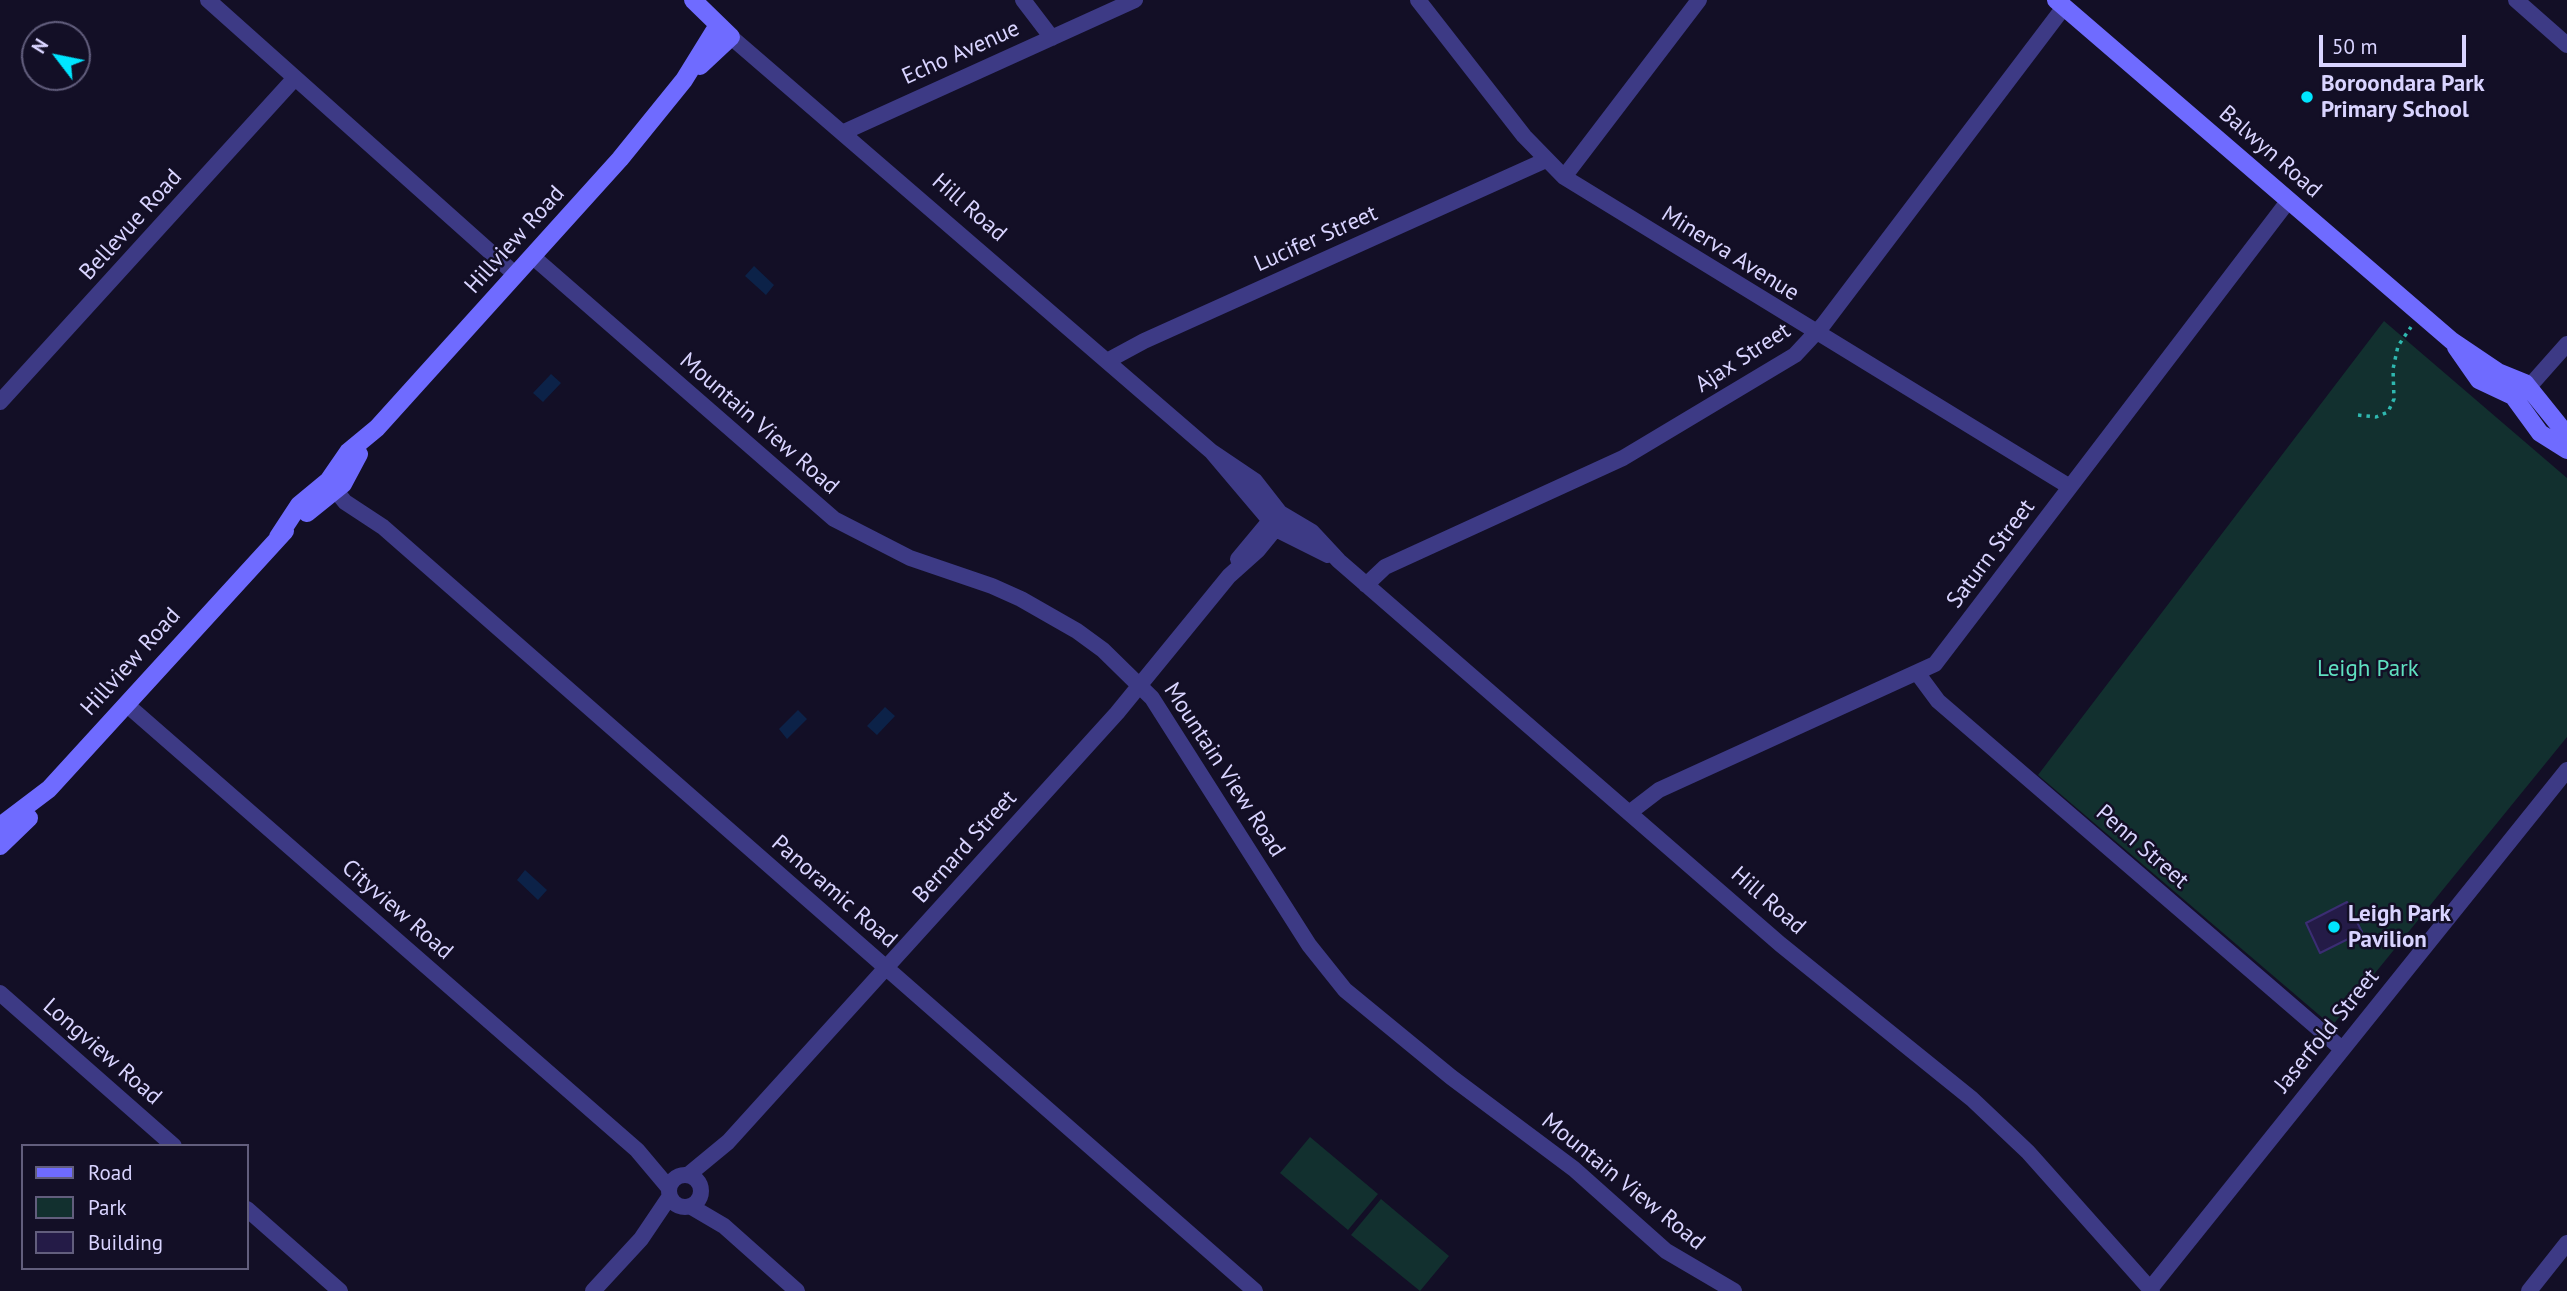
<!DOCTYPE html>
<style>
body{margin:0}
#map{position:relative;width:2567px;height:1291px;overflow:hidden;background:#130f26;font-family:"PT Sans",sans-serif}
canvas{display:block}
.legend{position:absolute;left:21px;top:1144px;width:228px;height:126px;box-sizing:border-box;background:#130f26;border:2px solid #625e7d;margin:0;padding:9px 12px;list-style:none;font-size:21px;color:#d9d4ff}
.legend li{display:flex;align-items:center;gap:14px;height:35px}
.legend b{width:35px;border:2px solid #625e7d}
.north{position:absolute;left:21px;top:21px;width:70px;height:70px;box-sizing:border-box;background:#130f26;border:2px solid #625e7d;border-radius:50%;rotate:302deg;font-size:19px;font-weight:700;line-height:28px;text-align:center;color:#d9d4ff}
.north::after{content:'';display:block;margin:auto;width:24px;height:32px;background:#00e5ff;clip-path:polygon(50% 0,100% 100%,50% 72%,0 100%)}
.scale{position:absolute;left:2319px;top:35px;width:147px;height:32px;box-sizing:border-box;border:4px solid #d9d4ff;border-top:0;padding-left:9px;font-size:21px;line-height:24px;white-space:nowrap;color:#d9d4ff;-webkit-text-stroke:5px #130f26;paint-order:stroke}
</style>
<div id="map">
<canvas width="2567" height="1291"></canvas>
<ul class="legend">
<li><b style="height:9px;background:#6f6bff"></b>Road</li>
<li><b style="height:19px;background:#12302f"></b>Park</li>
<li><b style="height:19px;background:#241b47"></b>Building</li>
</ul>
<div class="north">N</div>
<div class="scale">50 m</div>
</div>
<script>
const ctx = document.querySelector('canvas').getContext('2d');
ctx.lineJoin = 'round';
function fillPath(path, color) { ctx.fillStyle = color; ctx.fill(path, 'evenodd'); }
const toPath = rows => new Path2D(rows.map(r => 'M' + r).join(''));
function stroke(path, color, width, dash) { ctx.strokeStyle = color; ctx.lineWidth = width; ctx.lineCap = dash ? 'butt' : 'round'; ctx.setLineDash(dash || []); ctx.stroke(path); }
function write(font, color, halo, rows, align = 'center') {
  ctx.font = font + ' "PT Sans",sans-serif'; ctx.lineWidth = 5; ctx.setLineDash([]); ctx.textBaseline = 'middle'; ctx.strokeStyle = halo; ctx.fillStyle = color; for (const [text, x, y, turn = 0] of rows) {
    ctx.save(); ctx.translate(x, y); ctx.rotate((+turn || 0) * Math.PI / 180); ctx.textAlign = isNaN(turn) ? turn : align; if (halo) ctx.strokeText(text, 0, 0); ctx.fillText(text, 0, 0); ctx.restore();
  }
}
fillPath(toPath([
 [2384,321,2567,478,2567,737,2332,1026,2038,775],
 [1310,1137,1378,1194,1348,1230,1280,1173],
 [1381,1199,1449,1256,1420,1291,1351,1235]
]), '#12302f');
fillPath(toPath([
 [754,266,774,285,766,295,745,276],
 [551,374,561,383,543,402,533,393],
 [885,707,895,716,877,735,867,726],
 [798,710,807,719,787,739,779,729],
 [525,870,547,890,538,900,517,880]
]), '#0c2248');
const building = toPath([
 [2347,902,2362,932,2320,953,2306,923,2347,902]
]);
fillPath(building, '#241b47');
stroke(building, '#3b2d73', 2);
stroke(toPath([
 [2358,415,2376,417,2388,412,2394,399,2393,369,2398,346,2411,327]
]), '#2fb8b0', 3.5, [3.5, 5]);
stroke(toPath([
 [208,0,516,275],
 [1023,0,1052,38],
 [1418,0,1524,136,1564,177,2070,487],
 [2516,0,2567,45],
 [731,37,1212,452,1278,530,1328,555],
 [844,132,1135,0],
 [1564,177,1699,0],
 [532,256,834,519,910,558,992,586,1021,599,1077,631,1103,650,1152,698,1309,945,1345,990,1451,1077,1574,1169,1666,1251,1734,1291],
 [1107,361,1144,341,1546,160],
 [2520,397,2567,344],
 [0,402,295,78],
 [1212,452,1255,481,1280,513,1312,532,1339,561,1780,944,1972,1099,2028,1152,2152,1291],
 [328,481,345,502,383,527,1255,1291],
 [1238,559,1273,517],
 [1366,585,1385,567,1623,458,1795,355,1823,325,2064,7],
 [1918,674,1938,701,2342,1049],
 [126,704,637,1150,669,1188],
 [1629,813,1659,790,1935,664,2289,200],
 [0,993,174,1146],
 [688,1175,728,1142,1117,713,1229,576,1258,550,1276,528,1280,513],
 '669 1191a16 16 0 1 1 32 0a16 16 0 1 1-32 0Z',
 [690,1206,724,1226,797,1291],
 [247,1209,340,1291],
 [2150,1289,2567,770],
 [593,1291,641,1239,670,1196],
 [2529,1291,2567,1243]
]), '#3d3a85', 16);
stroke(toPath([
 [693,0,731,37,700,66],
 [2056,0,2452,341,2498,372,2525,383,2567,435],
 [2456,347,2479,380,2513,396,2540,433,2567,450],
 [307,513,343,484,359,454],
 [278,537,299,505,328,481,348,452,377,428,620,159,684,80,718,25],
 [0,826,49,789,285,531],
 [0,846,29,818]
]), '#6f6bff', 18);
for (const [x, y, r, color] of [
 [2307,97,7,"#00e5ff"],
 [2334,927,7,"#00e5ff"]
]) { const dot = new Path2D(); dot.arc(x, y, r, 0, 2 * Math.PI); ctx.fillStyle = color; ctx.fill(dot); stroke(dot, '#130f26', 2.5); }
write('23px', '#d9d4ff', '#130f26', [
 ["Echo Avenue",961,53,-24],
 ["Balwyn Road",2270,152,41],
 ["Hill Road",969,208,41],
 ["Bellevue Road",131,225,-48],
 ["Lucifer Street",1316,239,-24],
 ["Hillview Road",515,240,-48],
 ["Minerva Avenue",1730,254,32],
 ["Ajax Street",1743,358,-33],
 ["Mountain View Road",759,424,41],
 ["Saturn Street",1991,554,-53],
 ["Hillview Road",131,662,-48],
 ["Mountain View Road",1224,770,57],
 ["Bernard Street",965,847,-48],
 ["Penn Street",2142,847,41],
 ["Panoramic Road",834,892,41],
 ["Hill Road",1768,901,41],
 ["Cityview Road",397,910,41],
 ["Jaserfold Street",2327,1031,-51],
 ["Longview Road",102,1052,41],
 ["Mountain View Road",1623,1182,39]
]);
write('bold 23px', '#d9d4ff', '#130f26', [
 ["Boroondara Park",2321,84],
 ["Primary School",2321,110],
 ["Leigh Park",2348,914],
 ["Pavilion",2348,940]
], 'left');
write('23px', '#5fe0c0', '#130f26', [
 ["Leigh Park",2368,669]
]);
</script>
